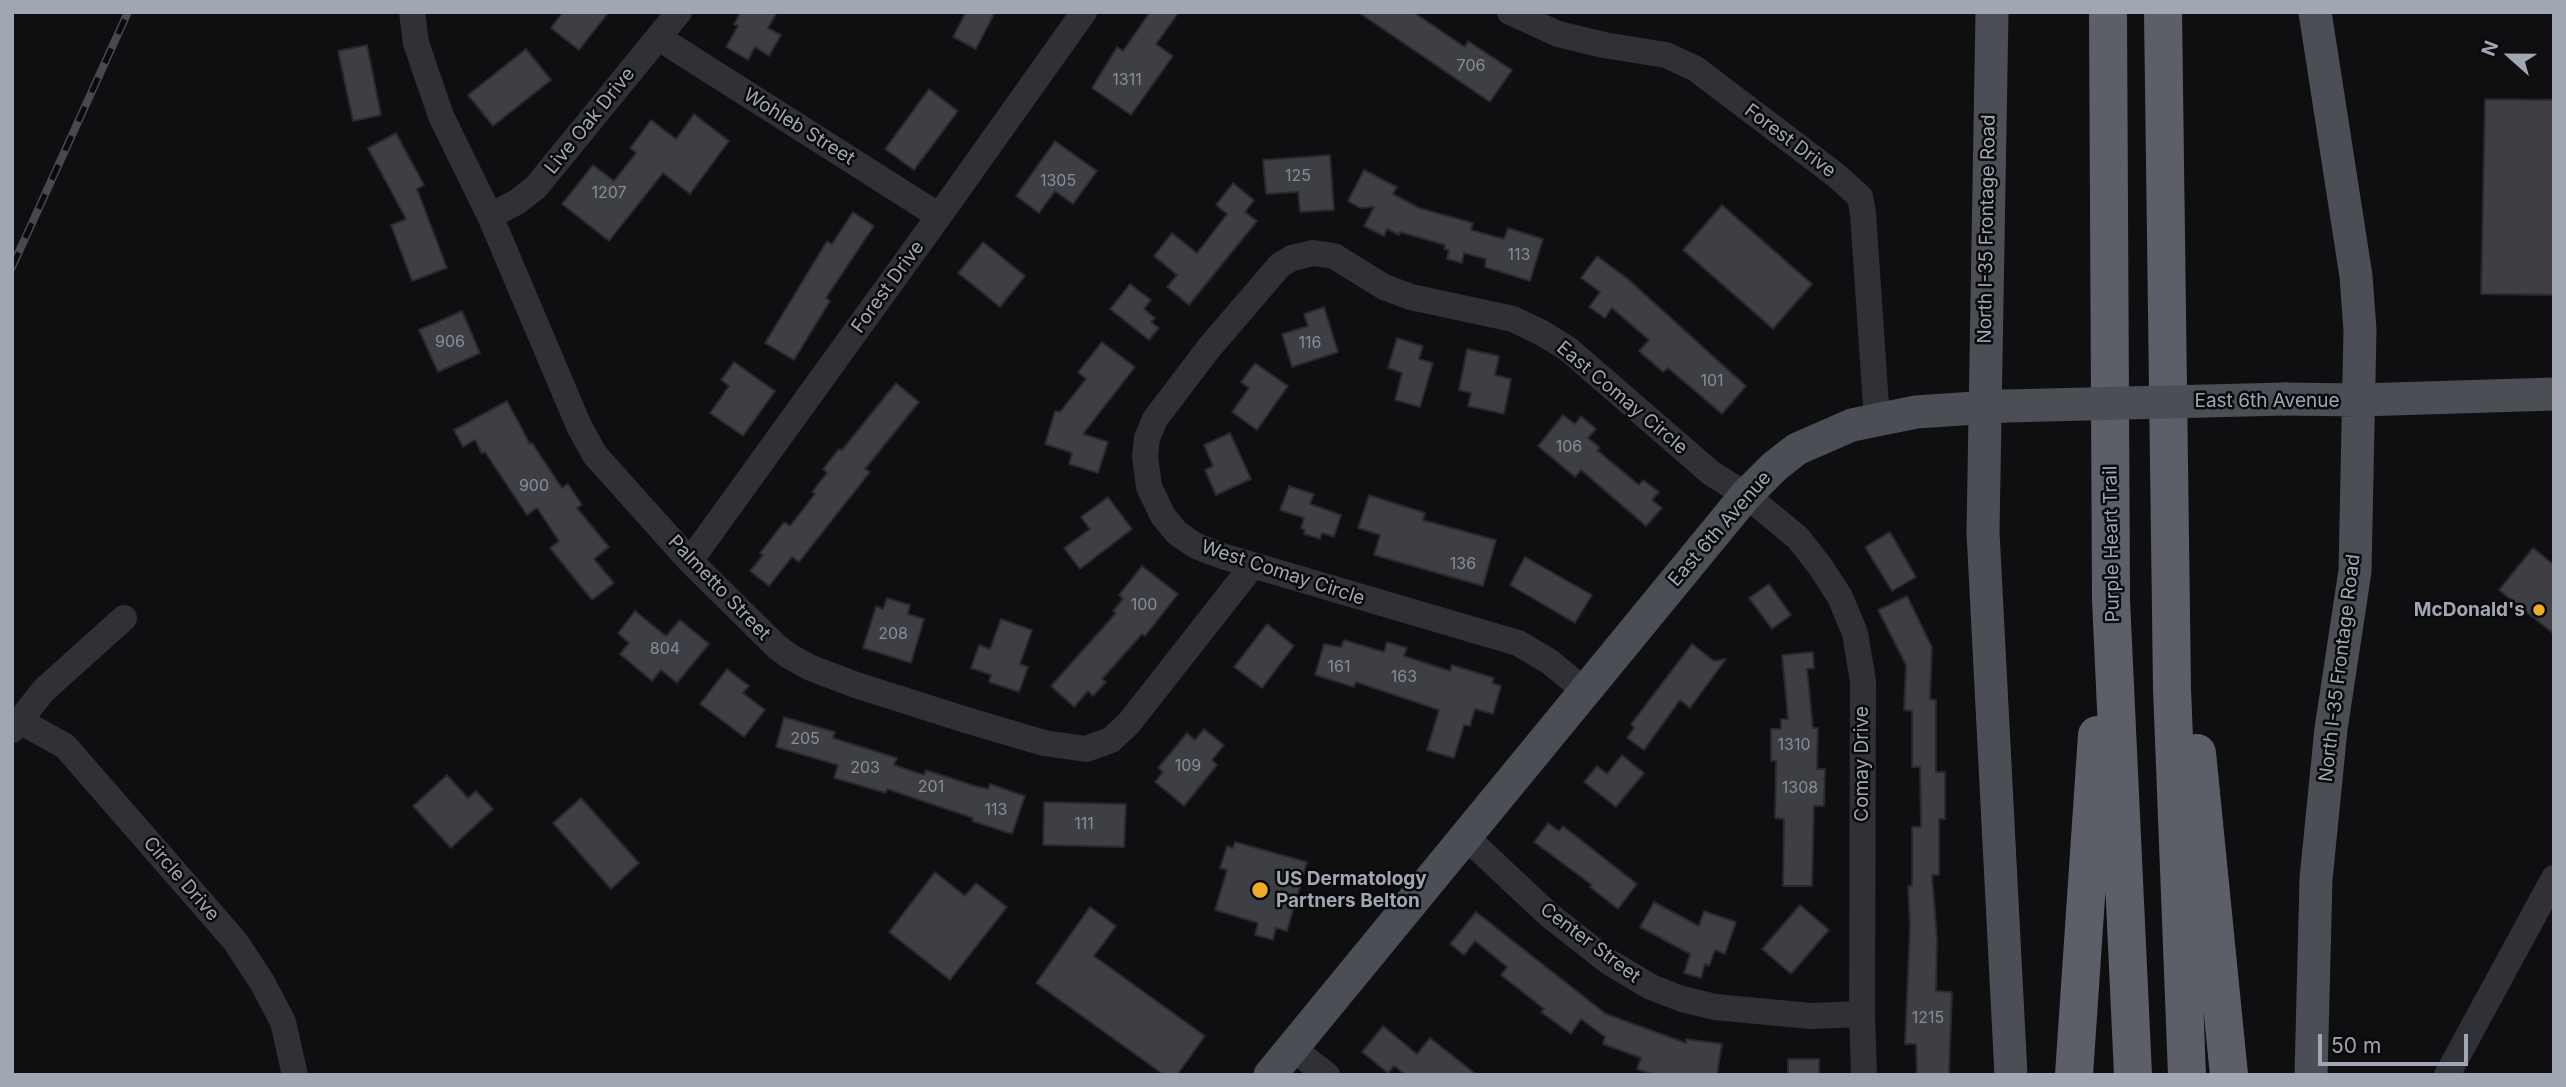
<!DOCTYPE html>
<style>
body{margin:0}
#map{position:relative;width:2566px;height:1087px;overflow:hidden;background:#0f0f11;font-family:Inter,sans-serif}
canvas{display:block}
.frame{position:absolute;inset:0;border:14px solid #a0a6b2;pointer-events:none}
.north{position:absolute;left:2475px;top:21px;width:70px;height:70px;-webkit-text-stroke:5px #0a0a0c;paint-order:stroke;rotate:291deg;font-size:19px;font-weight:700;line-height:28px;text-align:center;color:#a0a6b2}
.north::after{content:'';display:block;margin:auto;width:24px;height:32px;background:#a0a6b2;clip-path:polygon(50% 0,100% 100%,50% 72%,0 100%)}
.scale{position:absolute;left:2318px;top:1034px;width:150px;height:32px;box-sizing:border-box;border:4px solid #a0a6b2;border-top:0;padding-left:9px;font-size:21px;line-height:24px;white-space:nowrap;color:#a0a6b2;-webkit-text-stroke:5px #0a0a0c;paint-order:stroke}
</style>
<div id="map">
<canvas width="2566" height="1087"></canvas>
<div class="frame"></div>
<div class="north">N</div>
<div class="scale">50 m</div>
</div>
<script>
const ctx = document.querySelector('canvas').getContext('2d');
ctx.lineJoin = 'round';
function fillPath(path, color) { ctx.fillStyle = color; ctx.fill(path, 'evenodd'); }
const toPath = rows => new Path2D(rows.map(r => 'M' + r).join(''));
function stroke(path, color, width, dash) { ctx.strokeStyle = color; ctx.lineWidth = width; ctx.lineCap = dash ? 'butt' : 'round'; ctx.setLineDash(dash || []); ctx.stroke(path); }
function write(font, color, halo, rows, align = 'center') {
  ctx.font = font + ' Inter,sans-serif'; ctx.lineWidth = 5; ctx.setLineDash([]); ctx.textBaseline = 'middle'; ctx.strokeStyle = halo; ctx.fillStyle = color; for (const [text, x, y, turn = 0] of rows) {
    ctx.save(); ctx.translate(x, y); ctx.rotate((+turn || 0) * Math.PI / 180); ctx.textAlign = isNaN(turn) ? turn : align; if (halo) ctx.strokeText(text, 0, 0); ctx.fillText(text, 0, 0); ctx.restore();
  }
}
const building = toPath([
 [563,12,609,12,579,50,551,28,563,12],
 [741,12,777,12,768,28,781,35,769,56,755,47,748,60,726,47,738,26,734,24,741,12],
 [966,12,995,12,976,49,953,37,966,12],
 [1150,12,1179,12,1156,44,1173,56,1131,115,1092,88,1117,47,1123,51,1150,12],
 [1358,12,1413,12,1465,47,1468,41,1512,70,1490,102,1358,12],
 [367,45,381,115,353,121,338,51,367,45],
 [526,49,551,80,493,126,468,95,526,49],
 [929,89,958,111,914,170,885,149,929,89],
 [2485,99,2554,100,2554,295,2481,294,2485,99],
 [694,114,729,141,690,194,663,173,609,241,562,204,593,165,614,181,636,153,630,148,651,120,676,139,694,114],
 [396,133,424,185,417,189,447,268,412,281,391,225,406,219,368,148,396,133],
 [1055,141,1097,171,1073,204,1055,191,1039,213,1016,196,1055,141],
 [1330,155,1334,210,1300,212,1298,192,1266,194,1263,160,1330,155],
 [1364,170,1397,187,1393,194,1419,208,1473,223,1471,230,1504,239,1508,228,1543,239,1530,281,1485,267,1486,259,1464,253,1462,263,1447,259,1449,250,1444,249,1445,245,1400,232,1399,235,1387,229,1384,236,1364,226,1374,207,1360,208,1348,201,1364,170],
 [1233,183,1254,200,1245,212,1257,221,1189,305,1167,287,1177,275,1154,256,1172,233,1197,253,1227,214,1216,205,1233,183],
 [1722,205,1812,284,1773,329,1683,250,1722,205],
 [853,212,874,226,826,298,830,301,794,360,765,343,827,241,832,244,853,212],
 [983,242,1025,276,1000,307,958,273,983,242],
 [1597,256,1629,280,1746,386,1722,414,1668,368,1663,372,1639,351,1649,340,1612,308,1605,318,1589,307,1600,292,1581,278,1597,256],
 [1130,284,1151,300,1144,309,1155,318,1151,322,1159,328,1149,340,1110,309,1130,284],
 [1324,307,1338,352,1292,367,1282,334,1308,326,1304,314,1324,307],
 [462,311,480,353,438,372,419,330,462,311],
 [1397,338,1423,346,1419,359,1433,363,1420,407,1395,400,1402,373,1388,368,1397,338],
 [1102,342,1135,367,1083,434,1108,442,1098,473,1069,464,1072,453,1045,444,1055,411,1060,412,1086,379,1078,372,1102,342],
 [1467,349,1499,356,1495,375,1511,379,1504,414,1468,406,1471,393,1459,390,1467,349],
 [734,362,775,391,743,436,710,413,729,386,721,380,734,362],
 [1255,363,1288,386,1257,430,1232,412,1249,388,1241,382,1255,363],
 [896,383,919,402,865,469,870,472,799,562,792,557,769,586,750,571,763,555,760,553,784,522,790,526,815,494,812,492,827,473,823,469,839,449,842,450,896,383],
 [507,401,530,444,532,443,562,488,568,484,582,505,577,508,609,547,594,559,614,583,592,600,550,548,559,541,537,508,527,515,485,452,482,454,475,440,463,447,454,430,507,401],
 [1563,415,1575,424,1581,416,1596,429,1588,438,1600,448,1597,450,1639,485,1643,480,1659,492,1652,500,1662,508,1646,526,1581,470,1575,477,1538,446,1563,415],
 [1230,433,1251,479,1216,495,1205,470,1213,466,1204,445,1230,433],
 [1289,486,1314,494,1310,504,1341,515,1334,537,1322,533,1320,539,1304,534,1305,530,1301,528,1304,518,1280,510,1289,486],
 [1369,495,1425,513,1423,520,1496,540,1483,586,1374,555,1380,535,1358,528,1369,495],
 [1108,497,1132,529,1080,569,1064,548,1090,529,1081,517,1108,497],
 [1890,532,1916,577,1892,591,1865,547,1890,532],
 [2533,548,2554,565,2554,634,2499,590,2533,548],
 [1525,557,1592,595,1575,623,1510,585,1525,557],
 [1142,566,1178,594,1145,636,1142,634,1102,679,1106,682,1093,696,1088,691,1074,707,1051,686,1116,613,1113,611,1123,599,1119,595,1142,566],
 [1769,584,1791,615,1772,629,1749,598,1769,584],
 [1907,596,1932,647,1930,699,1936,700,1936,772,1945,772,1945,819,1939,819,1939,875,1932,875,1937,939,1936,991,1952,992,1949,1075,1917,1075,1916,1044,1905,1044,1910,925,1908,886,1912,886,1912,827,1921,827,1920,767,1912,767,1912,711,1904,710,1906,665,1878,610,1907,596],
 [887,598,910,605,908,614,924,619,911,663,863,648,876,606,883,609,887,598],
 [635,611,666,636,680,620,709,644,677,683,661,670,652,681,620,654,629,643,618,633,635,611],
 [1001,619,1032,630,1020,664,1028,667,1019,692,989,682,991,675,971,668,979,645,990,649,1001,619],
 [1267,624,1294,646,1262,688,1234,667,1267,624],
 [1344,640,1384,652,1387,642,1407,648,1404,656,1450,671,1452,665,1494,678,1492,683,1501,686,1493,714,1475,709,1470,726,1464,725,1454,758,1427,750,1439,710,1356,682,1354,687,1315,675,1324,644,1341,647,1344,640],
 [1692,644,1714,661,1726,659,1690,708,1680,700,1644,750,1627,738,1634,728,1631,724,1692,644],
 [1813,652,1814,668,1807,669,1813,728,1818,728,1817,769,1825,769,1824,806,1814,806,1812,886,1783,886,1784,819,1775,818,1776,761,1771,761,1771,729,1781,729,1781,719,1788,719,1782,655,1813,652],
 [727,669,749,686,743,693,765,710,744,737,700,704,727,669],
 [784,717,835,732,833,738,897,758,894,765,924,775,926,770,975,786,988,789,990,784,1025,796,1012,834,972,821,973,818,887,789,886,793,834,778,838,765,776,747,784,717],
 [1204,729,1224,745,1212,760,1217,765,1184,806,1155,782,1163,772,1158,768,1187,733,1195,740,1204,729],
 [1622,755,1644,773,1616,807,1584,782,1597,766,1607,774,1622,755],
 [447,775,468,798,476,791,493,809,451,848,413,806,447,775],
 [581,798,639,863,611,889,553,823,581,798],
 [1044,802,1126,804,1124,847,1043,845,1044,802],
 [1548,823,1559,831,1563,826,1637,884,1618,909,1590,887,1592,885,1534,842,1548,823],
 [1235,842,1307,862,1287,931,1276,928,1273,940,1255,935,1258,923,1215,910,1227,870,1220,868,1227,846,1233,848,1235,842],
 [935,872,965,896,976,883,1007,907,950,980,889,932,935,872],
 [1654,902,1699,926,1704,911,1736,922,1725,954,1715,950,1709,966,1705,964,1701,978,1684,973,1690,954,1640,927,1654,902],
 [1800,905,1829,930,1791,974,1762,949,1800,905],
 [1090,907,1116,926,1094,956,1205,1036,1177,1075,1164,1075,1036,983,1090,907],
 [1476,912,1606,1014,1686,1043,1686,1039,1722,1044,1717,1075,1654,1075,1637,1069,1641,1058,1603,1044,1605,1037,1581,1019,1571,1034,1541,1012,1544,1009,1501,975,1507,967,1475,941,1464,955,1450,944,1476,912],
 [1383,1026,1417,1054,1430,1038,1477,1075,1406,1075,1394,1066,1388,1073,1362,1052,1383,1026],
 [1788,1059,1819,1059,1819,1075,1788,1075,1788,1059]
]);
fillPath(building, '#3e3f44');
stroke(building, '#29292d', 2);
stroke(toPath([
 [412,12,416,43,441,116,490,216,579,426,595,455,690,561,777,647,789,656,811,668,856,685,966,720,1044,743,1086,749,1111,740,1129,723,1253,565],
 [1510,12,1558,34,1604,45,1666,55,1696,69,1837,176,1860,197,1863,213,1877,420],
 [659,38,939,216],
 [490,216,517,202,536,187,679,12],
 [690,561,939,216,1084,12],
 [1585,691,1550,662,1518,643,1225,557,1196,546,1177,533,1163,516,1149,487,1145,456,1147,438,1155,419,1209,348,1280,265,1292,258,1313,253,1334,256,1384,287,1411,297,1513,319,1542,333,1568,349,1711,473,1746,495,1798,538,1820,566,1840,597,1855,633,1863,681,1862,1014,1864,1075],
 [18,720,65,746,235,941,262,982,283,1022,295,1075],
 [12,730,44,690,124,618],
 [1465,836,1549,915,1609,962,1651,987,1682,999,1715,1007,1811,1016,1862,1014],
 [1292,1048,1327,1075],
 [2447,1075,2554,878]
]), '#303136', 26);
stroke(toPath([
 [1992,12,1983,532,2011,1075],
 [2285,399,2359,400,2554,394],
 [1270,1075,1746,495,1775,466,1797,449,1852,425,1916,412,2005,406],
 [2311,1075,2316,879,2331,729,2355,571,2360,330,2356,276,2315,12]
]), '#4c4e55', 33);
stroke(toPath([
 [2108,12,2111,600,2133,1075],
 [2163,12,2172,688,2187,1075],
 [2197,753,2229,1075],
 [2074,1075,2097,735]
]), '#5c5f67', 38);
const rail = toPath([
 [12,267,128,12]
]);
stroke(rail, '#47494f', 8);
stroke(rail, '#0a0a0c', 5, [16]);
stroke(toPath([
 [2007,406,2285,399]
]), '#4c4e55', 33);
for (const [x, y, r, color] of [
 [2539,610,7,"#f0ac28"],
 [1260,890,9,"#f0ac28"]
]) { const dot = new Path2D(); dot.arc(x, y, r, 0, 2 * Math.PI); ctx.fillStyle = color; ctx.fill(dot); stroke(dot, '#0a0a0c', 2.5); }
write('16px', '#888c96', null, [
 ["706",1471,66],
 ["1311",1127,80],
 ["125",1298,176],
 ["1305",1058,181],
 ["1207",609,193],
 ["113",1519,255],
 ["906",450,342],
 ["116",1310,343],
 ["101",1712,381],
 ["106",1569,447],
 ["900",534,486],
 ["136",1463,564],
 ["100",1144,605],
 ["208",893,634],
 ["804",665,649],
 ["161",1339,667],
 ["163",1404,677],
 ["205",805,739],
 ["1310",1794,745],
 ["109",1188,766],
 ["203",865,768],
 ["201",931,787],
 ["1308",1800,788],
 ["113",996,810],
 ["111",1084,824],
 ["1215",1928,1018]
]);
write('19px', '#a0a6b2', '#0a0a0c', [
 ["Live Oak Drive",590,121,-51],
 ["Wohleb Street",799,127,32],
 ["Forest Drive",1790,141,37],
 ["North I-35 Frontage Road",1987,229,-89],
 ["Forest Drive",888,287,-54],
 ["East Comay Circle",1622,398,40],
 ["East 6th Avenue",2267,401],
 ["East 6th Avenue",1720,529,-49],
 ["Purple Heart Trail",2112,544,-91],
 ["West Comay Circle",1283,573,18],
 ["Palmetto Street",719,588,46],
 ["North I-35 Frontage Road",2340,668,-83],
 ["Comay Drive",1862,764,-90],
 ["Circle Drive",181,879,49],
 ["Center Street",1590,943,37]
]);
write('bold 19px', '#a0a6b2', '#0a0a0c', [
 ["McDonald's",2525,610],
 ["US Dermatology",1276,879,"left"],
 ["Partners Belton",1276,901,"left"]
], 'right');
</script>
